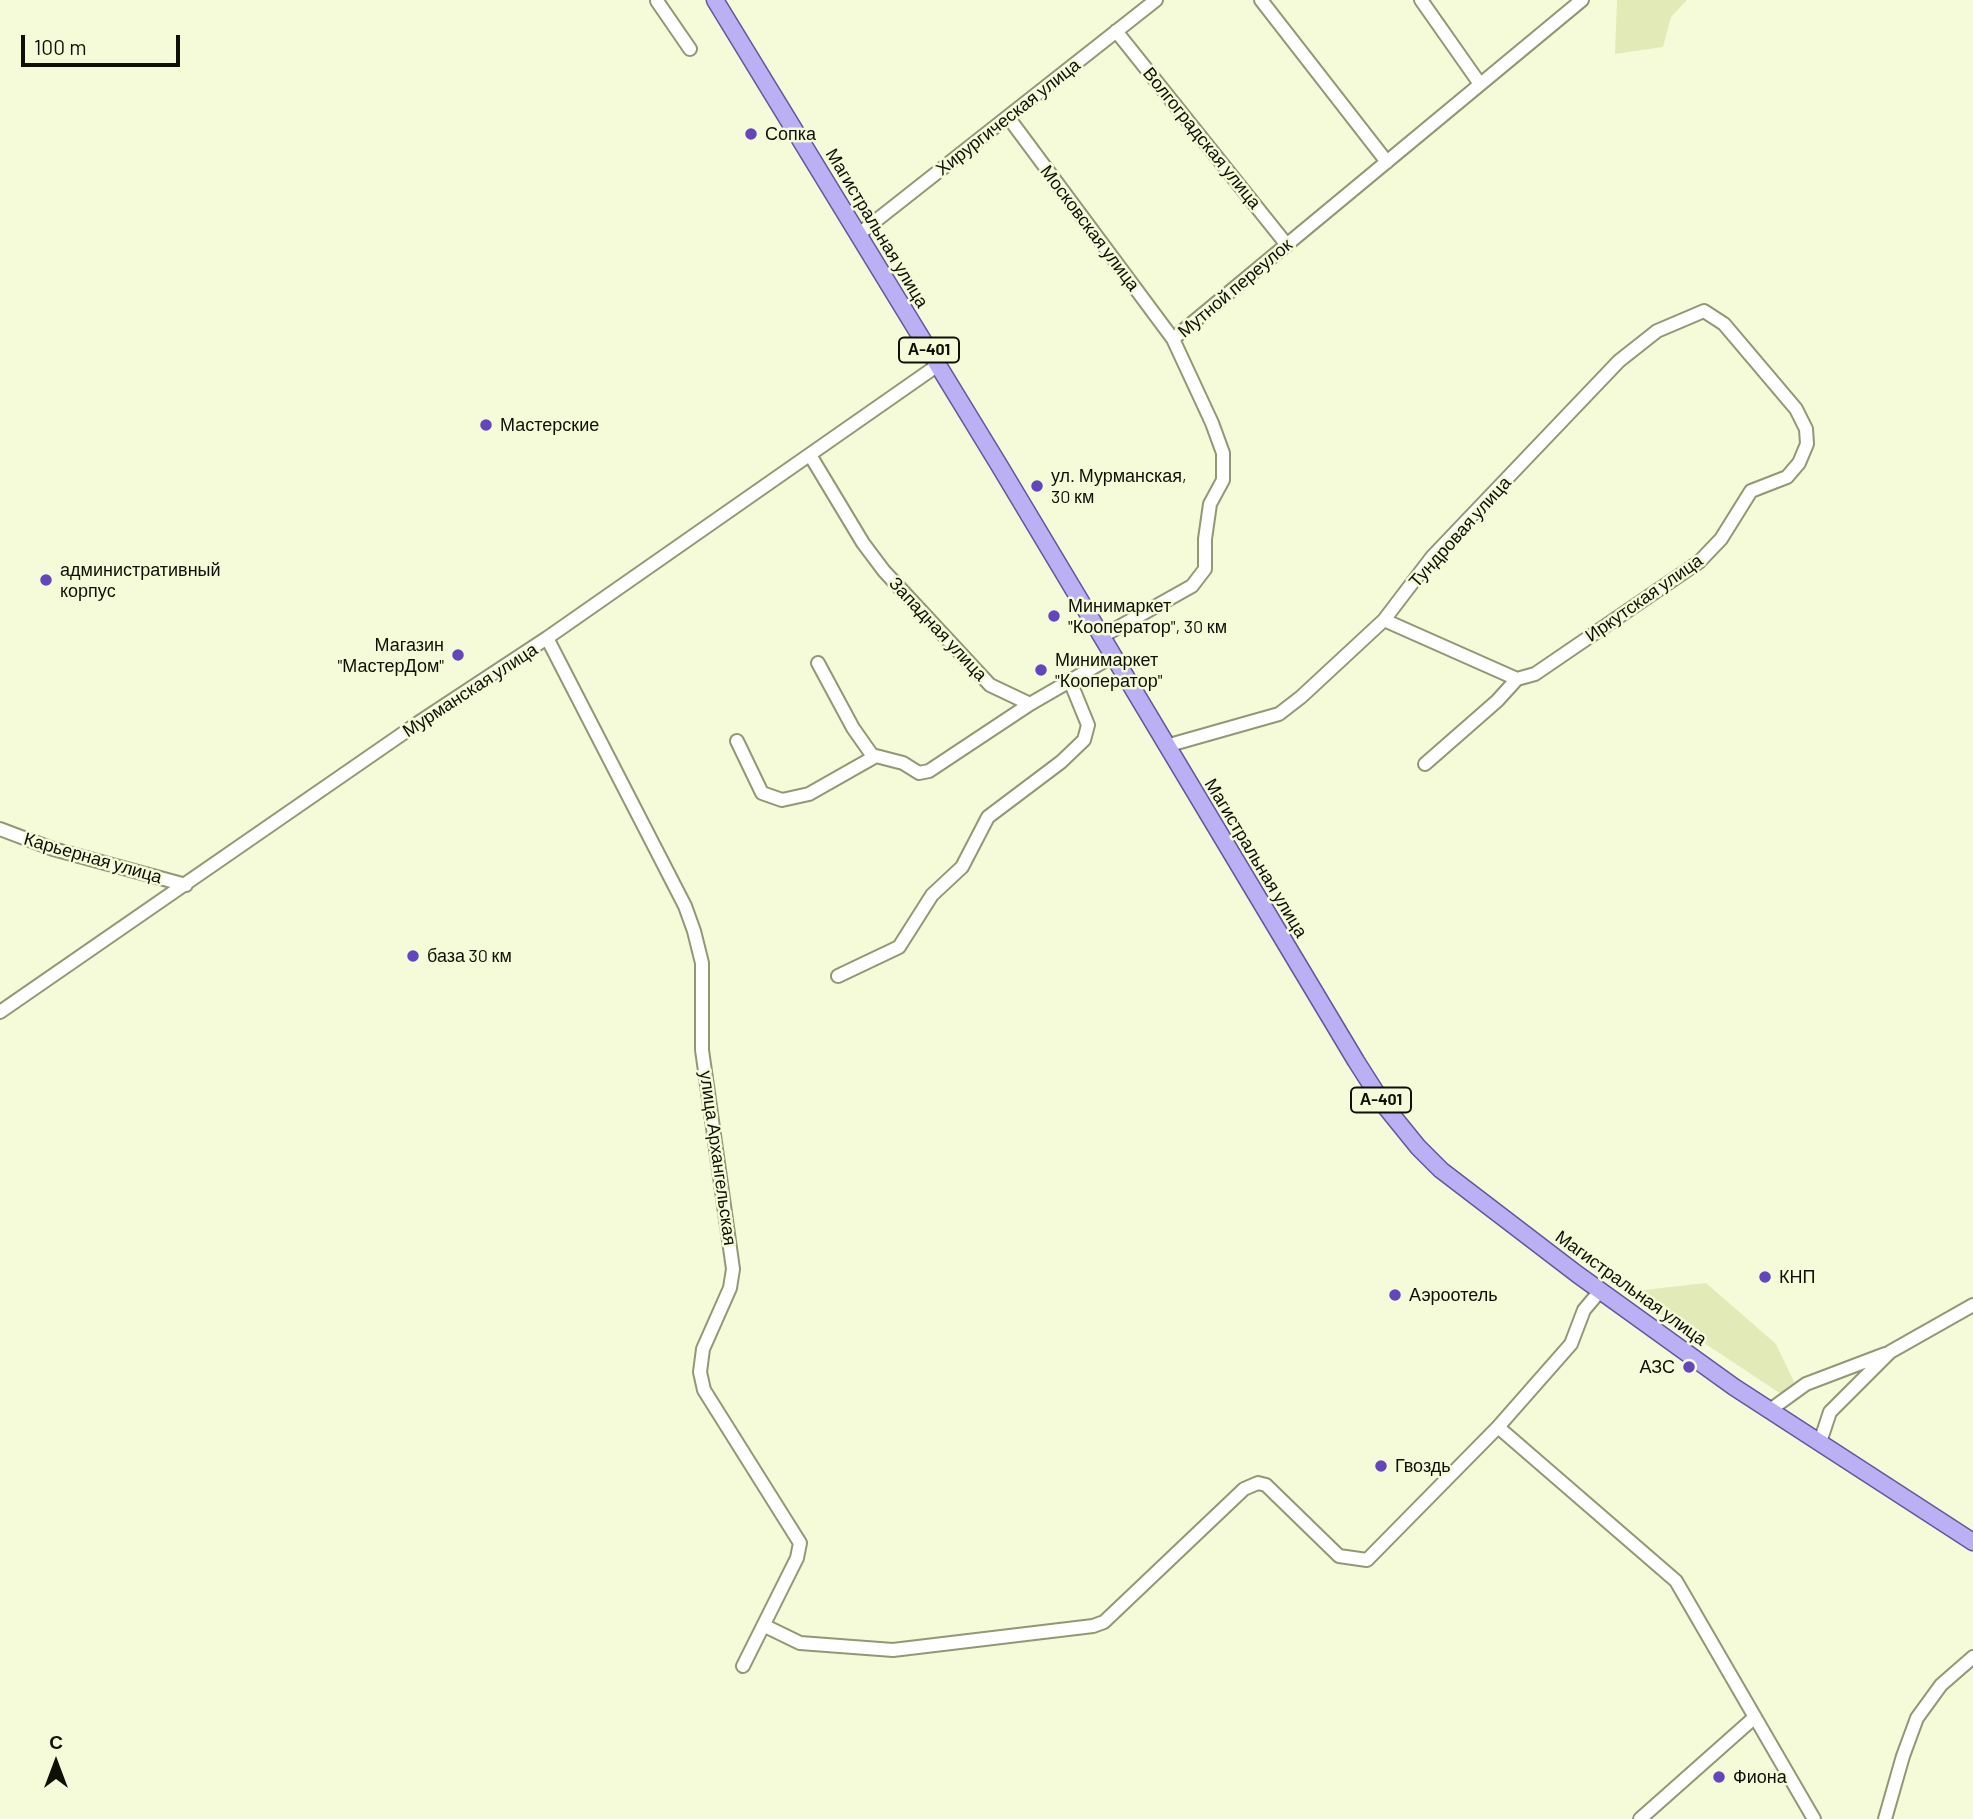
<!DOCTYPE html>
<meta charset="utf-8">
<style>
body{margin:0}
#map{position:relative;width:1973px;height:1819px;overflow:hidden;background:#f5fbd8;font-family:Barlow,sans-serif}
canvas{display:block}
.north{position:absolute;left:21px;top:1728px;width:70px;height:70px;-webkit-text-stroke:5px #f5fbd8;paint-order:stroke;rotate:0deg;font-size:19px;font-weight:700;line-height:28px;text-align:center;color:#0f1005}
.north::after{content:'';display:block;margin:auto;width:24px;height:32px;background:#0f1005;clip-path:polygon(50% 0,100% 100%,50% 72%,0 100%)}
.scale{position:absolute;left:21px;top:35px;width:159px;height:32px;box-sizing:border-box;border:4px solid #0f1005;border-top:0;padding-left:9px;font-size:21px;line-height:24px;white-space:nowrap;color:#0f1005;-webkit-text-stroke:5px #f5fbd8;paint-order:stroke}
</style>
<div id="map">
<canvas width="1973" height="1819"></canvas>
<div class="north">С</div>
<div class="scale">100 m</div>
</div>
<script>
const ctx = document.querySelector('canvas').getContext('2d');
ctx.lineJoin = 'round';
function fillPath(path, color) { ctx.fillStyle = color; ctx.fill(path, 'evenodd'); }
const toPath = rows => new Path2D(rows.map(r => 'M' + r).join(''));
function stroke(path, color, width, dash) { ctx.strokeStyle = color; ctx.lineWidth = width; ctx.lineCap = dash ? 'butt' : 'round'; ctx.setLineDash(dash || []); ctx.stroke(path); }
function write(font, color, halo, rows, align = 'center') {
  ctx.font = font + ' Barlow,sans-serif'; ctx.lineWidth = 5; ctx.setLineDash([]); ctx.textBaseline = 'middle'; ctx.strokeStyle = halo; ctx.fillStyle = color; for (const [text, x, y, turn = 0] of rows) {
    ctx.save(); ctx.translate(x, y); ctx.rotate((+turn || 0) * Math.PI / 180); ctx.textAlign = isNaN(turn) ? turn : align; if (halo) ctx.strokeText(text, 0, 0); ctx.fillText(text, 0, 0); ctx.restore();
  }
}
fillPath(toPath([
 [1617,0,1687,0,1671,17,1663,47,1615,54],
 [1706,1283,1776,1344,1795,1384,1781,1394,1647,1305,1635,1291]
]), '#e2eab7');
const minor = toPath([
 [1261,0,1387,162],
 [1421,0,1480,84],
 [657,1,690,49],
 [1116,31,1287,245],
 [1008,117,1173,339,1212,423,1223,453,1223,480,1210,504,1205,539,1205,569,1192,586,1101,637],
 [859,234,1156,0],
 [1173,339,1582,0],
 [810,455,863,543,884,571,990,685,1030,704,1113,656],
 [1384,620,1517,679],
 [547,638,685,906,694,931,702,963,702,1050,733,1269,730,1288,703,1349,700,1372,704,1390,800,1543,797,1558,743,1666],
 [818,663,853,728,872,755,903,763,919,773,929,771,1030,704],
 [737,741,762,793,782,800,809,794,876,756],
 [1166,746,1279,714,1301,697,1384,620,1432,557,1619,361,1657,331,1704,311,1724,324,1796,409,1806,429,1807,444,1799,463,1787,477,1751,491,1721,539,1699,562,1535,674,1517,679,1497,701,1425,764],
 [0,829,53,849,186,885],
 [838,976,899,947,932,895,962,867,988,817,1061,762,1084,740,1088,725,1070,681],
 [0,1012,418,723,547,638,938,365],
 [1770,1410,1806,1384,1885,1354],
 [1498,1427,1676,1581,1814,1819],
 [1820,1442,1830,1412,1890,1352,1973,1305],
 [765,1626,800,1643,893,1650,1093,1626,1104,1622,1244,1489,1258,1483,1266,1485,1339,1556,1367,1560,1498,1427,1571,1344,1584,1310,1600,1291],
 [1640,1819,1755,1717],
 [1885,1819,1903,1756,1917,1718,1941,1685,1973,1657]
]);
const major = toPath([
 [715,0,999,465,1356,1061,1384,1105,1418,1147,1441,1170,1577,1274,1734,1387,1973,1542]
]);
stroke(minor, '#929776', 16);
stroke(major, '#63569c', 19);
stroke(minor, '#fff', 12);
stroke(major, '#bcb0f4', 16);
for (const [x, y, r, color] of [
 [751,134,7,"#6346be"],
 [486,425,7,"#6346be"],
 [1037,486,7,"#6346be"],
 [46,580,7,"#6346be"],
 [1054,616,7,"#6346be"],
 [458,655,7,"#6346be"],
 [1041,670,7,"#6346be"],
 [413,956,7,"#6346be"],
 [1765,1277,7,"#6346be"],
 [1395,1295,7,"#6346be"],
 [1689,1367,7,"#6346be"],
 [1381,1466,7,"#6346be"],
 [1719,1777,7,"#6346be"]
]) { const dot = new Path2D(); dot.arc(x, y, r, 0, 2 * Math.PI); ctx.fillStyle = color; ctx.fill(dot); stroke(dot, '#f5fbd8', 2.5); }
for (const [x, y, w] of [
 [929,350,60],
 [1381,1100,60]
]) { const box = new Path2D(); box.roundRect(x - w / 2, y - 12.5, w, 25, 5); ctx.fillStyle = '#f5fbd8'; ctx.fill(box); stroke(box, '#0f1005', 2); }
write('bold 16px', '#0f1005', null, [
 ["А-401",929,350],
 ["А-401",1381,1100]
]);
write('18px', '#0f1005', '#f5fbd8', [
 ["Хирургическая улица",1008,117,-38],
 ["Волгоградская улица",1202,138,51],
 ["Магистральная улица",877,228,59],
 ["Московская улица",1090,228,53],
 ["Мутной переулок",1235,288,-40],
 ["Тундровая улица",1460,532,-48],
 ["Иркутская улица",1644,598,-35],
 ["Западная улица",938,629,47],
 ["Мурманская улица",470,690,-33],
 ["Карьерная улица",93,858,16],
 ["Магистральная улица",1256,858,59],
 ["улица Архангельская",718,1158,82],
 ["Магистральная улица",1631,1288,36]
]);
write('18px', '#0f1005', '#f5fbd8', [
 ["Сопка",765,134],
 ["Мастерские",500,425],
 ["ул. Мурманская,",1051,476],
 ["30 км",1051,497],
 ["административный",60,570],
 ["корпус",60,591],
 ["Минимаркет",1068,606],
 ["\"Кооператор\", 30 км",1068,627],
 ["Магазин",444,645,"right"],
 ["\"МастерДом\"",444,666,"right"],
 ["Минимаркет",1055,660],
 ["\"Кооператор\"",1055,681],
 ["база 30 км",427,956],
 ["КНП",1779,1277],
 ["Аэроотель",1409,1295],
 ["АЗС",1675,1367,"right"],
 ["Гвоздь",1395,1466],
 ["Фиона",1733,1777]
], 'left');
</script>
